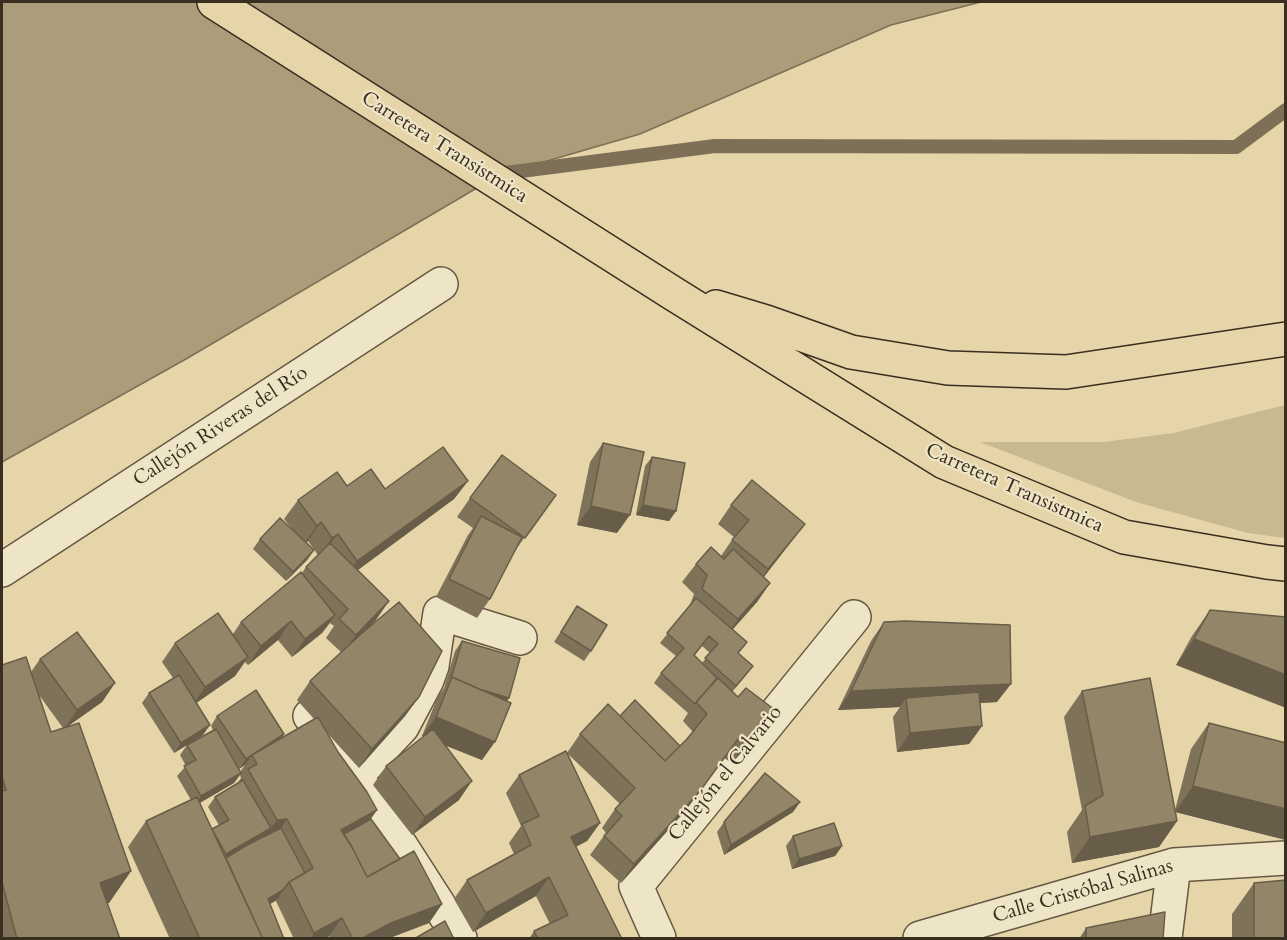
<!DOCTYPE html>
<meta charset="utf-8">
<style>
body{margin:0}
#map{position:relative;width:1287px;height:940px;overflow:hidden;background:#e5d5a8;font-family:Cardo,serif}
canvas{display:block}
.frame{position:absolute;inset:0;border:3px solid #3a2e20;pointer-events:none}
</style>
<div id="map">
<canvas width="1287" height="940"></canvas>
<div class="frame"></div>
</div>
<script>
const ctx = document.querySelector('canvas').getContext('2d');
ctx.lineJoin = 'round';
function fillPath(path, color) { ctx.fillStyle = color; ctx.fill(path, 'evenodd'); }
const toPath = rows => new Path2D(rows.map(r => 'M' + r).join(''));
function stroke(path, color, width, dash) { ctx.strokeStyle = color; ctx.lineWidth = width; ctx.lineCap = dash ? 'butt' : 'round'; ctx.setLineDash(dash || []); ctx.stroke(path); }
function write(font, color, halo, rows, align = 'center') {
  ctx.font = font + ' Cardo,serif'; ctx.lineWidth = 4.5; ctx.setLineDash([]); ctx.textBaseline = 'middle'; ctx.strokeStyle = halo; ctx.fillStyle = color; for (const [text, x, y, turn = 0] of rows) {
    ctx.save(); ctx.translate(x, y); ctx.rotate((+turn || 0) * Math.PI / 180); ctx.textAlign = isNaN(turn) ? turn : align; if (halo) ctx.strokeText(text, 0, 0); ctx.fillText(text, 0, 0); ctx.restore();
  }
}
fillPath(toPath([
 [1285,405,1285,538,1248,533,1136,502,980,442,1104,442,1174,433]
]), '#c8b991');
const water = toPath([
 [2,2,981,2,891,25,640,134,499,175,186,359,2,462,2,2]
]);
fillPath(water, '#ab9c7a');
stroke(water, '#7e7056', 1.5);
stroke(toPath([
 [498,174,715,146,1236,147,1286,110]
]), '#7e7056', 14);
const minor = toPath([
 [2,570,441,284],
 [310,716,356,776,460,938],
 [356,776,402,727,427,680,432,666,440,613,520,638],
 [659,938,636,886,854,617],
 [920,938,1174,865,1286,858],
 [1165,938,1174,865]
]);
const primary = toPath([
 [214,2,674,294,944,462,1124,537,1267,562,1286,564],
 [716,307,766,322,851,352,948,368,1066,372,1286,339]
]);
stroke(minor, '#655842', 36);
stroke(primary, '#3a2e20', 36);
stroke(minor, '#eee4c6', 33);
stroke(primary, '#e5d5a8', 33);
fillPath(toPath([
 [603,443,617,533,577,525,590,462],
 [652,457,676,511,669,521,636,515,645,466],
 [468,481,454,499,358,570,376,620,367,629,419,697,405,716,359,768,328,734,371,819,400,859,442,904,429,923,387,939,330,939,329,936,325,939,294,939,276,901,277,900,270,904,284,939,170,939,128,847,146,821,191,800,177,776,186,766,180,755,187,745,174,753,142,703,149,693,173,678,162,662,175,643,233,634,241,622,302,573,306,567,318,555,308,541,306,543,314,550,307,560,286,581,253,549,260,539,293,530,284,519,298,500,347,486,385,489],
 [330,623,334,626,326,638,341,652,310,681,297,700,314,719,282,738,284,734,217,716,211,726,213,730,187,745,203,735,196,703,235,676,245,662,248,665,278,640,292,657,322,633],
 [245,765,240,772,239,769],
 [240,775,241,778,237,784,215,797,208,807,219,825,212,829,200,803,234,783],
 [556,495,511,556,490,599,477,618,436,597,468,535,473,528,457,517,470,498],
 [731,505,791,542,764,577,770,583,757,602,733,629,739,654,746,675,732,692,738,697,775,710,762,729,732,763,724,758,686,810,621,883,590,855,606,833,602,828,615,809,620,804,568,754,600,823,587,841,576,847,622,939,529,939,534,931,550,924,536,896,473,932,454,899,467,880,514,854,509,843,521,826,506,793,519,775,567,753,580,734,620,716,680,746,693,732,683,721,688,713,654,683,661,673,676,656,660,643,690,605,694,594,682,582,696,564,721,556,734,537,718,524],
 [702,646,710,653,702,663,694,656],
 [577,606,591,651,584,661,554,642],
 [1210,610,1286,617,1176,665,1192,636],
 [884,622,997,702,980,703,982,726,969,744,897,752,893,717,900,707,838,710,871,641],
 [462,641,509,698,507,701,482,760,444,745,459,800,412,835,373,785,386,766,424,736,422,736,438,696,444,688,455,651],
 [40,659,115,683,102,702,68,726,131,871,109,903,107,903,120,939,2,939,2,665,31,672],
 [39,695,63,728,51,732],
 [1082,691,1175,810,1191,749,1209,723,1286,743,1286,840,1176,812,1177,821,1159,847,1072,863,1067,832,1082,810,1064,717],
 [800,802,793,812,724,855,717,832,724,822],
 [793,836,842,846,835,856,792,869,786,846],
 [1254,883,1286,939,1232,939,1232,914],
 [1086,928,1163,939,1079,939]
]), '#7e7259');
fillPath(toPath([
 [468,481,454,499,344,580,357,561],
 [643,505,676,511,669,521,636,515],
 [591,506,630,515,617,533,577,525],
 [321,522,308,541,303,545,317,526],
 [805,524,791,542,755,588,768,569],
 [338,534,324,552,319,556,332,538],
 [314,550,307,560,286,581,293,572],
 [770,583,757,602,725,638,738,619],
 [389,601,376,620,342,654,356,635],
 [335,615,322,633,292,657,305,639],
 [291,621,278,640,248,665,261,646],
 [1194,639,1286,675,1286,708,1176,665],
 [248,657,235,676,192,706,205,687],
 [753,666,746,675,729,695,736,686],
 [450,681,509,698,502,708],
 [115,683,102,702,64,729,77,710],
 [1011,684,997,702,907,707,906,698,900,707,838,710,851,691],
 [419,697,405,716,359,768,372,749],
 [775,710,762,729,732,763,745,744],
 [436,717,495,742,482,760,422,736],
 [210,725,203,735,174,753,181,743],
 [982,726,969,744,897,752,910,733],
 [738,739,686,810,621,883,634,864],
 [252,755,245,765,239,769,246,759],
 [241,773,234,783,194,806,201,796],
 [472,781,459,800,412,835,425,817],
 [1193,786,1286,809,1286,840,1175,812],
 [800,802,793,812,724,855,731,845],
 [377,810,364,829,338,843,341,830],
 [287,819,274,838,219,864,226,854,271,828,277,820],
 [1177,821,1159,847,1072,863,1090,837],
 [600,823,587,841,558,855,571,837],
 [842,846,835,856,792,869,799,859],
 [131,871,109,903,78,914,100,883],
 [549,877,536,896,473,932,486,913],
 [283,890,277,900,261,909,268,899],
 [442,904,429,923,387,939,361,939,391,923],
 [342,918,329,936,325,939,310,939,314,933]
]), '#675d48');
const building = toPath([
 [603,443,644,452,630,515,591,506,603,443],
 [443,447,468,481,357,561,338,534,332,538,321,522,317,526,298,500,337,472,347,486,371,469,385,489,443,447],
 [502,455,556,495,525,538,470,498,502,455],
 [652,457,685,463,676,511,643,505,652,457],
 [752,480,805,524,768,569,732,540,749,520,731,505,752,480],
 [481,516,522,537,490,599,449,579,481,516],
 [280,518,314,550,293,572,260,539,280,518],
 [330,543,389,601,356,635,339,619,348,609,306,567,330,543],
 [711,547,724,559,733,549,770,583,738,619,702,589,707,575,696,564,711,547],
 [301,572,335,615,305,639,291,621,261,646,241,622,301,572],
 [696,598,747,642,738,653,753,666,736,686,705,658,718,644,709,636,694,655,717,678,695,704,661,673,684,648,667,633,696,598],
 [399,602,442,651,419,697,372,749,310,681,361,634,399,602],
 [577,606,607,625,591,651,561,632,577,606],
 [1210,610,1286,617,1286,675,1194,639,1210,610],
 [218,613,248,657,205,687,175,643,218,613],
 [905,621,1010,625,1011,684,851,691,884,622,905,621],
 [77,632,115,683,77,710,40,659,77,632],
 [462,641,520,658,509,698,479,689,452,677,451,679,462,641],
 [26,657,51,732,79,723,131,871,100,883,120,939,17,939,2,882,2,791,6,790,2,777,2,665,26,657],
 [179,675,210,725,181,743,149,693,179,675],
 [452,677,511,703,495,742,436,717,452,677],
 [718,678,738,697,746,688,775,710,745,744,738,739,700,791,634,864,604,836,622,816,615,809,635,788,580,734,608,704,665,761,687,739,707,714,696,702,718,678],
 [1150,678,1177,821,1090,837,1085,806,1103,795,1082,691,1150,678],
 [256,690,284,734,246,759,217,716,256,690],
 [979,692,982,726,910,733,906,698,979,692],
 [635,700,680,746,665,761,620,716,635,700],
 [318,717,338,752,367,792,377,810,341,830,353,849,367,877,414,851,442,904,391,923,361,939,353,939,342,918,314,933,289,882,313,868,287,819,277,820,248,769,257,764,252,755,318,717],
 [1209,723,1286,743,1286,809,1193,786,1209,723],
 [216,729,241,773,201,796,184,766,196,760,187,745,216,729],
 [433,729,472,781,425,817,386,766,433,729],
 [566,751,600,823,571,837,622,939,538,939,534,931,568,915,549,877,486,913,467,880,531,845,522,824,539,816,519,775,566,751],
 [765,773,800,802,731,845,724,822,765,773],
 [243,780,271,828,226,854,212,829,229,820,215,797,243,780],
 [197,797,263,939,200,939,146,821,197,797],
 [371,819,400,859,367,877,353,849,344,834,371,819],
 [834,823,842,846,799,859,793,836,834,823],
 [281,828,305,873,289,882,283,890,268,899,284,939,263,939,226,858,247,845,281,828],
 [1286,880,1286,939,1254,939,1254,883,1286,880],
 [1165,912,1163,939,1086,939,1086,928,1165,912],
 [445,921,454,939,414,939,445,921]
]);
fillPath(building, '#938567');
stroke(building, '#675d48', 1.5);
write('20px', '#3a2e20', '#eee4c6', [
 ["Carretera Transistmica",444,148,32],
 ["Callejón Riveras del Río",221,427,-33],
 ["Carretera Transistmica",1014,489,24],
 ["Callejón el Calvario",726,774,-51],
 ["Calle Cristóbal Salinas",1083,892,-16]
]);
</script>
